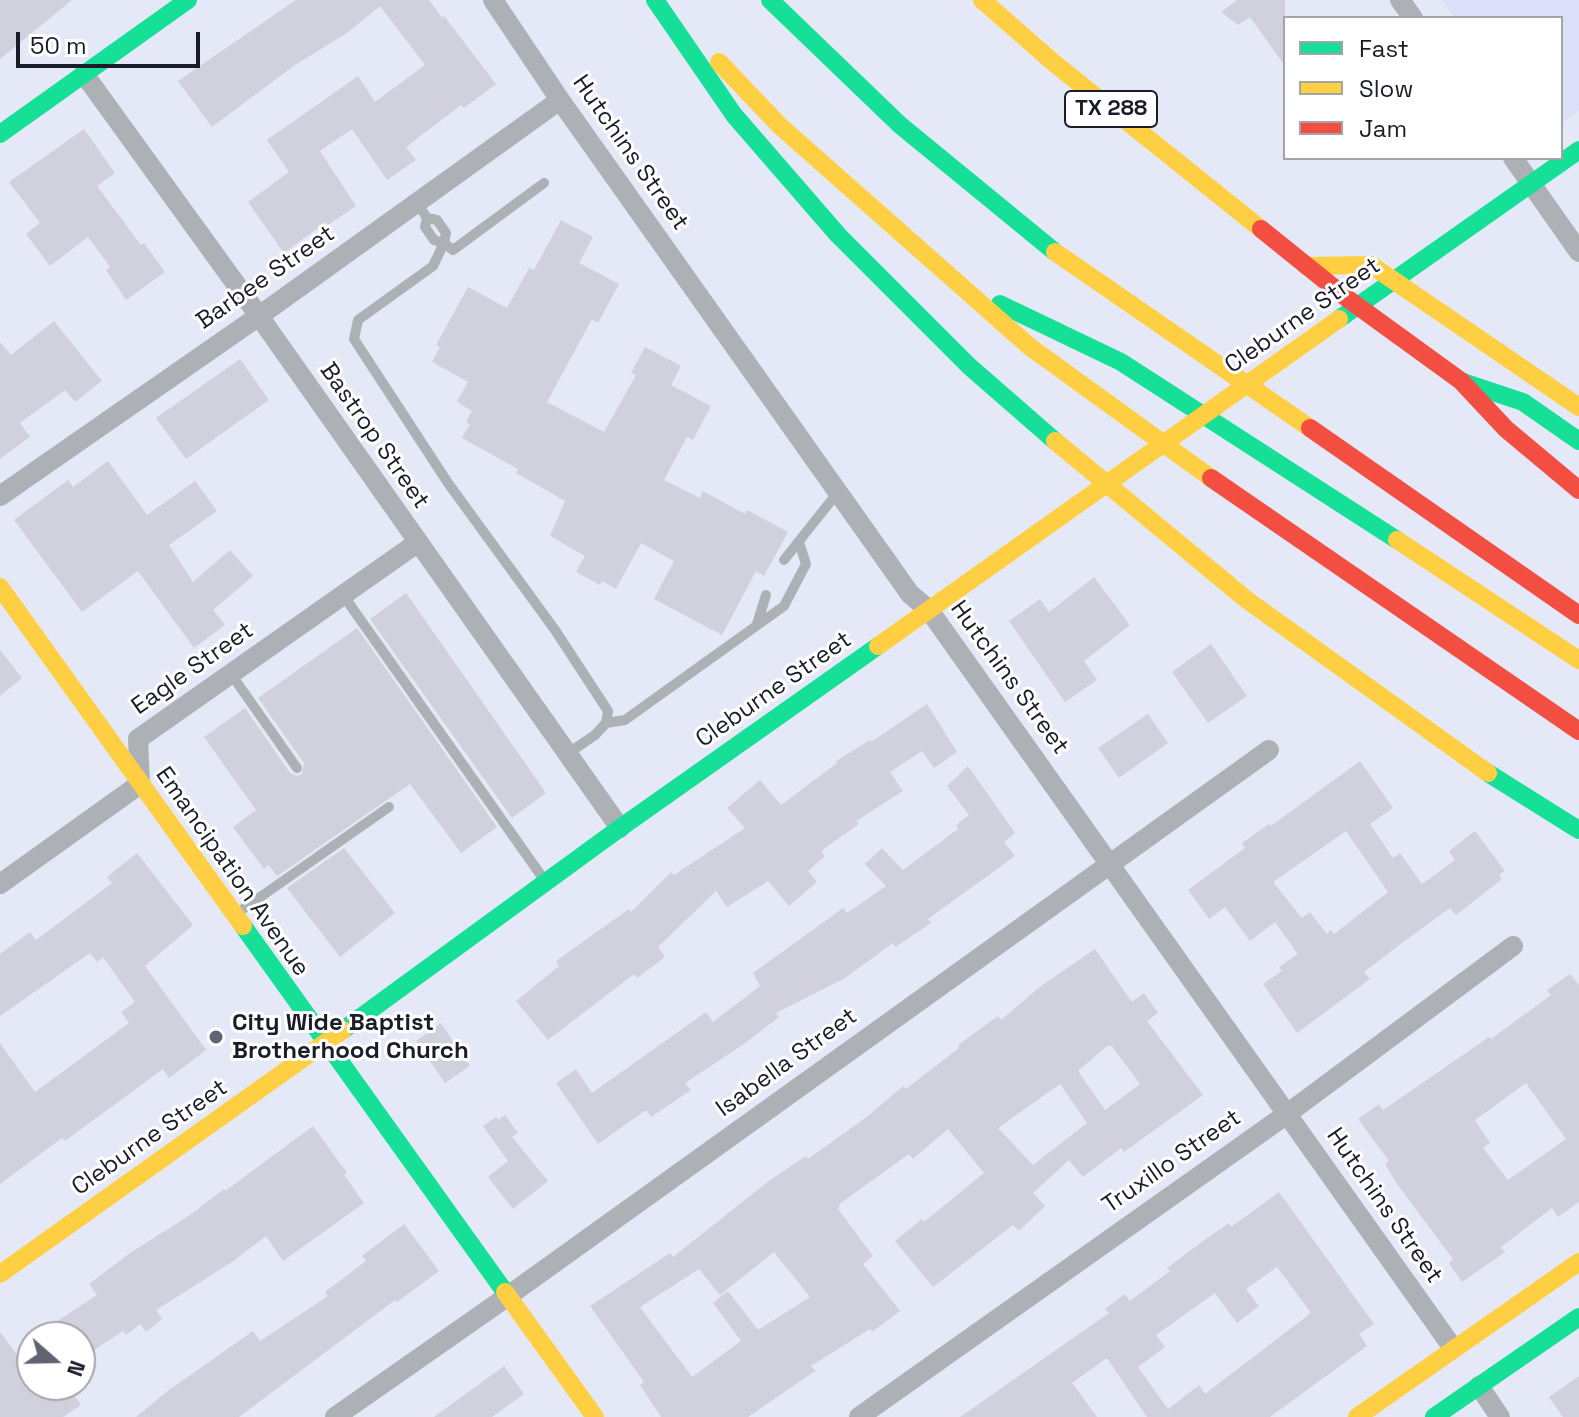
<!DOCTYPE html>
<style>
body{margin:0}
#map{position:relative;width:1579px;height:1417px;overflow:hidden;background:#e5e8f6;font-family:"Space Grotesk",sans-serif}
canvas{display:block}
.legend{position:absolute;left:1283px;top:16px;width:280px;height:144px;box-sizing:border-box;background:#fff;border:2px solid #a3a5a9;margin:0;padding:10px 14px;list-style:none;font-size:24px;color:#1a1d28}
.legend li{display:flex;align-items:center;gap:16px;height:40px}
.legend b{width:40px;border:2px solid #a3a5a9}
.north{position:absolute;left:16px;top:1321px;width:80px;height:80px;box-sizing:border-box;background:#fff;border:2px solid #a3a5a9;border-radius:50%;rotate:110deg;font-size:22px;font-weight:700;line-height:32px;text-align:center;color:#1a1d28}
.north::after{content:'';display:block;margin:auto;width:28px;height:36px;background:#616470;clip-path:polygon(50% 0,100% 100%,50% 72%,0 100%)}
.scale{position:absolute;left:16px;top:32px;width:184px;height:36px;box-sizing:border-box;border:4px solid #1a1d28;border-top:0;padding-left:10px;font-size:24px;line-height:28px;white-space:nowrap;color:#1a1d28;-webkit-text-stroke:6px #fff;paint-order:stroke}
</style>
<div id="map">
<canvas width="1579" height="1417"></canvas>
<ul class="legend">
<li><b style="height:10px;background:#16e098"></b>Fast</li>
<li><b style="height:10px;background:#ffcf43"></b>Slow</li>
<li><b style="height:10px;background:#f24e42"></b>Jam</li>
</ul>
<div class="north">N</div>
<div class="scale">50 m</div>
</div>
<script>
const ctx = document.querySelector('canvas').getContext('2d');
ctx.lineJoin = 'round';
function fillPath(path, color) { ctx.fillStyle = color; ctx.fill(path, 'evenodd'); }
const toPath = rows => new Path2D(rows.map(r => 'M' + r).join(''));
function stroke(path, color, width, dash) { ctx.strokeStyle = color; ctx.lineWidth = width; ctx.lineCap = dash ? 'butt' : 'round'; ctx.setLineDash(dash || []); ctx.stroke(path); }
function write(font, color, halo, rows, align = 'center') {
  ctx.font = font + ' "Space Grotesk",sans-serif'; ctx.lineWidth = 6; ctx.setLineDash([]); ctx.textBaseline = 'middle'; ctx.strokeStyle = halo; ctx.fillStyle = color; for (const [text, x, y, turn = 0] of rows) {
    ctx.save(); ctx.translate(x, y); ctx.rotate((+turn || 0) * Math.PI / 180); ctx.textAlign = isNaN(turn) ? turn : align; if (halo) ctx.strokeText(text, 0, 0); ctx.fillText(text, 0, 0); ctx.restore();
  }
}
fillPath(toPath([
 [1442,0,1579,0,1579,111,1561,123,1561,18,1455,18]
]), '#dbe0f8');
fillPath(toPath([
 [0,0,72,0,0,59],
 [296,0,429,0,442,18,444,16,496,84,464,108,461,105,406,147,416,160,387,180,352,129,320,151,356,206,328,225,326,222,284,253,248,202,289,172,267,140,358,76,375,102,425,65,380,6,347,33,295,65,212,127,178,81],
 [1237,0,1285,0,1285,66,1250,17,1238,25,1221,12],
 [84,129,115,173,97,186,141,245,144,243,165,272,126,300,106,270,110,267,88,237,50,266,26,234,40,223,9,182],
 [561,220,593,237,579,263,619,284,598,323,592,319,547,402,604,432,636,375,631,373,645,347,681,366,671,385,711,406,693,440,687,437,664,480,700,498,703,491,745,514,747,510,788,532,764,576,756,571,722,635,654,599,674,561,641,543,616,589,602,581,600,585,576,572,585,556,550,536,565,501,516,473,518,469,462,438,470,424,466,422,472,411,457,402,468,382,432,362,440,347,436,345,468,287,507,308,529,268,534,270],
 [54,321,102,381,75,402,65,390,20,423,30,437,0,459,0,342,11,355],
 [240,359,269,400,186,459,156,418],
 [108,461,147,515,195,481,217,511,169,545,193,582,230,550,253,576,213,610,225,625,194,648,138,571,82,612,14,520,68,480,73,487],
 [1094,577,1130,625,1084,661,1097,680,1065,702,1009,621,1040,599,1049,612],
 [406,593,546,793,512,818,370,619],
 [357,628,497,827,461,853,410,784,277,876,269,865,264,869,233,827,256,810,204,737,245,708,290,773,297,776,302,774,304,763,258,698],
 [1211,644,1247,696,1208,723,1172,672],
 [0,650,22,678,0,696],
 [927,704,957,752,934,768,922,751,890,772,903,791,856,821,859,824,821,851,825,856,808,871,817,882,789,906,768,881,727,907,716,891,658,947,665,957,637,978,634,974,548,1040,516,1001,559,966,556,961,629,909,631,912,671,872,674,875,745,828,727,808,760,780,781,805,837,763,836,761,870,740,871,742],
 [1148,714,1168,743,1119,778,1098,748],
 [1360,761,1393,808,1370,824,1393,858,1400,853,1422,884,1455,860,1449,851,1475,831,1505,871,1499,875,1502,879,1456,915,1450,908,1403,942,1364,972,1370,979,1297,1033,1263,984,1282,971,1279,967,1298,954,1275,922,1250,941,1225,907,1209,919,1188,890,1245,848,1242,843,1269,824,1271,826],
 [1346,831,1388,892,1334,934,1331,930,1327,934,1310,912,1302,918,1273,882],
 [968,766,1015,833,1004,842,1015,856,928,919,931,923,895,947,893,943,845,978,776,1013,779,1017,744,1044,685,1083,691,1090,651,1117,646,1110,598,1144,556,1083,576,1069,592,1093,706,1012,713,1022,760,986,753,973,843,908,847,913,886,886,865,864,882,848,903,870,958,829,956,825,969,815,947,786],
 [344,848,395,913,340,957,287,888],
 [137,853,193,925,145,966,206,1050,169,1078,163,1069,65,1141,62,1138,0,1184,0,1043,35,1092,129,1023,121,1012,135,1002,103,957,97,962,90,953,0,1016,0,954,30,932,36,940,112,883,107,877],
 [1095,949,1132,1002,1144,993,1158,1013,1147,1021,1203,1095,1124,1152,1121,1148,1083,1177,1069,1160,1033,1193,1045,1206,1019,1231,1013,1225,933,1287,895,1241,922,1219,924,1222,984,1173,948,1129,913,1159,909,1154,838,1205,840,1207,838,1209,873,1256,863,1264,900,1311,872,1332,870,1329,811,1366,815,1371,748,1417,661,1417,640,1385,644,1382,590,1306,670,1253,673,1257,770,1180,806,1156,808,1159,868,1116,903,1086,906,1089,959,1048,958,1045,998,1016,1001,1020,1041,986],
 [1107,1046,1112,1046,1140,1084,1105,1110,1078,1071],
 [1060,1084,1087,1123,1033,1165,998,1128],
 [774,1252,810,1297,758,1330,728,1291,713,1303,741,1341,692,1377,640,1307,699,1269,720,1295],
 [1570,974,1579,985,1579,1202,1558,1217,1552,1208,1501,1247,1505,1252,1462,1282,1449,1263,1453,1259,1397,1184,1385,1164,1389,1161,1358,1119,1379,1104,1383,1110,1489,1037,1491,1039,1551,995,1547,990],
 [1526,1083,1566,1139,1508,1180,1483,1148,1490,1143,1475,1120],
 [441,1023,470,1066,445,1083,416,1041],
 [505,1115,518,1133,512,1137,548,1181,513,1209,488,1177,508,1161,483,1126,496,1117,498,1120],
 [313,1126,347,1173,344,1175,364,1203,283,1261,266,1236,232,1262,156,1310,162,1319,146,1332,140,1324,126,1335,123,1331,80,1359,80,1337,33,1337,97,1295,89,1284,130,1253,190,1215,224,1189,225,1191],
 [1279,1192,1374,1324,1359,1334,1367,1346,1270,1417,1147,1417,1107,1358,1072,1383,1097,1417,960,1417,1109,1313,1105,1309,1125,1294,1130,1301,1170,1271,1167,1268,1206,1239,1229,1223,1231,1227],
 [1277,1267,1311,1313,1205,1394,1199,1385,1168,1409,1138,1367,1165,1347,1156,1335,1215,1293,1237,1323,1259,1306,1246,1289],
 [404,1224,439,1271,397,1302,395,1300,239,1417,136,1417,169,1390,253,1331,260,1341,328,1296,325,1292,366,1261,362,1256],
 [0,1332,32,1375,32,1385,67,1385,81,1405,63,1417,0,1417],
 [504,1366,524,1394,492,1417,434,1417],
 [1579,1376,1579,1417,1563,1417,1549,1397]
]), '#d1d0dd');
stroke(toPath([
 [544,183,453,250,444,243,433,266,358,320,354,339,448,483,555,630,608,711,606,723,595,735,567,754],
 [417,203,427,218,425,227,434,240,444,243,446,233,437,220,427,218],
 [784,560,838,492],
 [343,595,545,881],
 [757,624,766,595],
 [231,674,297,768],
 [606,723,625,720,784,606,806,564,799,542],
 [236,914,389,807]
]), '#adb1b6', 10);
stroke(toPath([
 [493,0,560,100,903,584,910,594,929,610,1453,1348],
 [1400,0,1413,18],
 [84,74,259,316,620,828],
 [1513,158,1579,252],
 [0,496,259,316,560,100],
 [0,884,140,784,138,739,417,543],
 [1479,1386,1500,1417],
 [335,1417,508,1296,1269,750],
 [859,1417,1287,1114,1513,946]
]), '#adb1b6', 20);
stroke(toPath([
 [655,0,734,115,838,235,969,366,1055,441],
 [770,0,900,125,1055,252],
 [0,134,188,0],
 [1000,304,1121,362,1397,540],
 [1339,319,1579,150],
 [1463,382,1523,402,1579,441],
 [1488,773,1579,830],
 [243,926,505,1292],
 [343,1030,620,828,878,646],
 [1434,1417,1579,1317]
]), '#16e098', 18);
stroke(toPath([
 [982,0,1054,63,1261,229],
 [719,62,780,126,1030,347,1211,478],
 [1055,252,1310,428],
 [1306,266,1371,265,1579,407],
 [1055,441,1247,600,1488,773],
 [1397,540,1579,660],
 [0,587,243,926],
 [878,646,1339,319],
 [0,1274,343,1030],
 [505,1292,595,1417],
 [1357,1417,1579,1262]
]), '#ffcf43', 18);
stroke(toPath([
 [1261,229,1348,299,1461,381,1506,429,1579,490],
 [1310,428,1579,615],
 [1211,478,1579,731]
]), '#f24e42', 18);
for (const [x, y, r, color] of [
 [216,1037,8,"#616470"]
]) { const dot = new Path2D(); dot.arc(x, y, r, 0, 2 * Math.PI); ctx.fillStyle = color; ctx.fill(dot); stroke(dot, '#fff', 3); }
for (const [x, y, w] of [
 [1111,109,92]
]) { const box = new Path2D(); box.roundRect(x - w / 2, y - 18, w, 36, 6); ctx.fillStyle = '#fff'; ctx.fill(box); stroke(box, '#1a1d28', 2); }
write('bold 22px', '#1a1d28', null, [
 ["TX 288",1111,109]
]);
write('24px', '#1a1d28', '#fff', [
 ["Hutchins Street",630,153,55],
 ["Barbee Street",266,278,-35],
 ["Cleburne Street",1303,316,-35],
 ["Bastrop Street",374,436,55],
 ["Eagle Street",193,669,-35],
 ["Hutchins Street",1009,678,54],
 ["Cleburne Street",774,690,-35],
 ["Emancipation Avenue",232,872,55],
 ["Isabella Street",787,1063,-36],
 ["Cleburne Street",150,1138,-35],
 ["Truxillo Street",1172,1162,-35],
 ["Hutchins Street",1384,1206,55]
]);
write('bold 24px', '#1a1d28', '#fff', [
 ["City Wide Baptist",232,1023],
 ["Brotherhood Church",232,1051]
], 'left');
</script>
